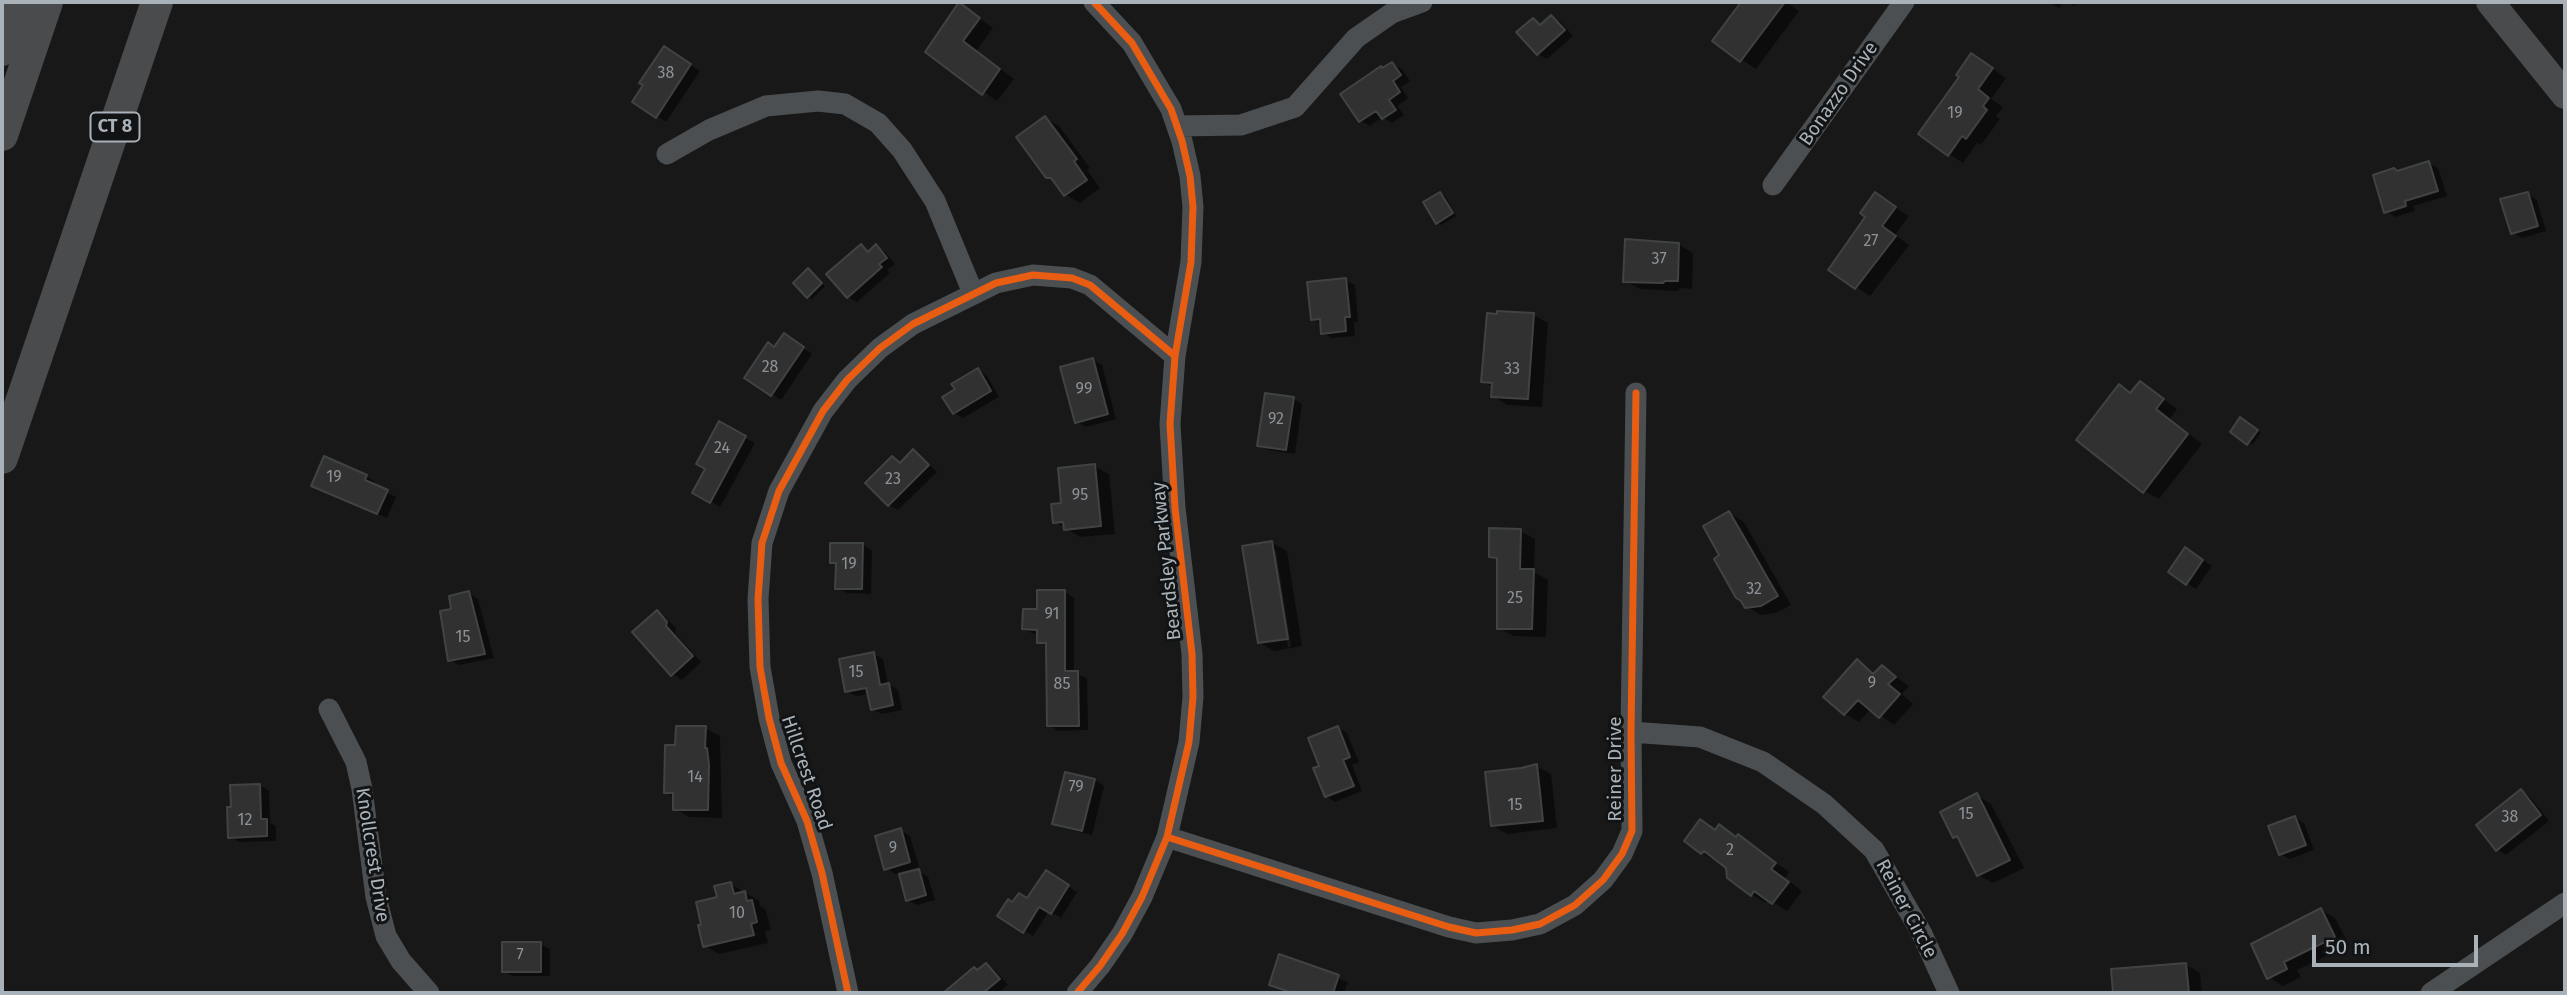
<!DOCTYPE html>
<style>
body{margin:0}
#map{position:relative;width:2567px;height:995px;overflow:hidden;background:#181818;font-family:"Fira Sans",sans-serif}
canvas{display:block}
.frame{position:absolute;inset:0;border:4px solid #aab2b9;pointer-events:none}
.scale{position:absolute;left:2312px;top:935px;width:166px;height:32px;box-sizing:border-box;border:4px solid #aab2b9;border-top:0;padding-left:9px;font-size:21px;line-height:24px;white-space:nowrap;color:#aab2b9;-webkit-text-stroke:5px #121314;paint-order:stroke}
</style>
<div id="map">
<canvas width="2567" height="995"></canvas>
<div class="frame"></div>
<div class="scale">50 m</div>
</div>
<script>
const ctx = document.querySelector('canvas').getContext('2d');
ctx.lineJoin = 'round';
function fillPath(path, color) { ctx.fillStyle = color; ctx.fill(path, 'evenodd'); }
const toPath = rows => new Path2D(rows.map(r => 'M' + r).join(''));
function stroke(path, color, width, dash) { ctx.strokeStyle = color; ctx.lineWidth = width; ctx.lineCap = dash ? 'butt' : 'round'; ctx.setLineDash(dash || []); ctx.stroke(path); }
function write(font, color, halo, rows, align = 'center') {
  ctx.font = font + ' "Fira Sans",sans-serif'; ctx.lineWidth = 6; ctx.setLineDash([]); ctx.textBaseline = 'middle'; ctx.strokeStyle = halo; ctx.fillStyle = color; for (const [text, x, y, turn = 0] of rows) {
    ctx.save(); ctx.translate(x, y); ctx.rotate((+turn || 0) * Math.PI / 180); ctx.textAlign = isNaN(turn) ? turn : align; if (halo) ctx.strokeText(text, 0, 0); ctx.fillText(text, 0, 0); ctx.restore();
  }
}
fillPath(toPath([
 [1748,2,1786,2,1799,11,1756,69,1714,41],
 [2049,2,2064,2,2059,8],
 [2066,2,2077,2,2074,6],
 [959,4,993,28,976,51,1014,79,997,101,927,52],
 [1552,17,1561,22,1573,36,1547,59,1538,54,1533,20,1542,25],
 [673,54,700,71,666,122,634,102,645,85],
 [1972,55,2006,78,1991,99,2003,107,1996,116,2000,119,1981,145,1977,143,1963,163,1949,154,1962,77],
 [1392,64,1402,69,1410,81,1401,87,1408,98,1397,106,1404,115,1392,123,1382,117,1370,126,1361,121],
 [1045,118,1059,126,1090,168,1087,170,1100,188,1080,203,1066,195,1056,182,1047,177],
 [2429,163,2438,168,2447,196,2413,206,2415,211,2395,217,2386,211,2397,173],
 [1441,194,1445,196,1456,216,1441,225,1437,222],
 [1875,194,1909,216,1895,235,1909,245,1870,296,1830,270,1868,217],
 [2527,194,2537,200,2546,231,2522,238,2513,233],
 [1678,244,1693,253,1692,289,1680,288,1678,291,1640,289,1625,281],
 [861,246,871,251,876,247,885,252,895,264,887,270,890,273,857,302,848,297],
 [809,270,825,286,812,299,808,296],
 [1345,280,1355,285,1358,322,1354,322,1355,336,1332,338,1323,333,1321,324,1312,319],
 [1534,315,1548,323,1542,407,1507,405,1493,396,1493,387,1483,381],
 [793,341,812,354,781,400,772,394,775,349],
 [1093,360,1102,365,1116,419,1086,427,1077,422],
 [978,370,987,376,999,397,963,418,954,413],
 [2141,383,2177,409,2170,419,2202,444,2159,499,2144,491,2119,387,2132,394],
 [1293,398,1302,404,1295,454,1268,450,1259,445],
 [2241,420,2261,433,2252,445,2232,432],
 [720,424,755,443,720,507,695,492,707,469],
 [913,452,922,457,937,472,898,510,889,505,893,458,902,463],
 [1094,466,1109,474,1115,534,1080,537,1055,522,1063,504],
 [366,476,375,482,374,486,396,497,387,518,322,490],
 [1729,513,1744,522,1791,605,1776,613,1761,615,1746,606,1722,556],
 [1520,531,1535,539,1534,572,1548,580,1546,637,1513,636,1499,628,1499,561,1491,556],
 [1272,543,1287,551,1302,646,1274,651,1259,642],
 [1272,551,1276,551,1291,647,1288,647],
 [863,545,872,550,871,594,847,593,837,588,838,565,832,562],
 [2195,555,2212,566,2196,589,2170,572],
 [1065,592,1074,598,1074,673,1087,678,1088,730,1058,731,1049,725,1048,647,1039,642,1039,634,1033,634,1024,628,1039,611],
 [469,593,478,599,494,658,459,665,450,660,453,610],
 [657,612,666,618,676,628,675,633,701,662,682,680,672,674],
 [874,654,883,659,888,684,898,690,902,710,882,714,872,709,869,694,856,696,847,691],
 [1857,661,1876,674,1882,667,1909,686,1902,694,1913,704,1894,725,1871,709,1859,722,1845,714],
 [705,728,720,736,722,818,689,817,675,809,675,798,666,792,677,746],
 [1338,728,1347,733,1359,762,1352,765,1362,791,1335,802,1326,796,1321,767],
 [1536,766,1551,774,1557,828,1507,834,1492,825],
 [1095,780,1104,786,1092,835,1063,828,1054,823],
 [260,785,269,791,270,823,276,826,276,841,239,842,230,837,232,808],
 [2521,791,2530,797,2549,821,2506,855,2497,849],
 [1977,795,1991,804,2024,868,1993,883,1978,875,1961,840,1955,836],
 [2294,818,2304,823,2314,850,2290,859,2280,854],
 [1701,822,1716,831,1720,827,1738,836,1789,872,1785,878,1802,891,1787,911,1768,899,1766,903,1751,894,1727,867,1702,853],
 [900,830,910,836,919,867,901,872,902,875,918,871,928,877,935,900,917,905,908,900,900,872,895,874,886,868],
 [1046,872,1077,892,1061,918,1049,911,1033,936,1000,916,1013,904,1028,900],
 [731,884,759,901,760,906,766,910,771,930,765,931,768,943,719,954,704,945,719,899],
 [2321,910,2335,918,2349,945,2297,970,2301,977,2283,986,2269,977],
 [540,944,550,949,550,976,513,976,503,971],
 [1280,956,1348,982,1344,993,1291,993,1271,984],
 [986,965,995,970,1008,985,998,993,946,993,974,969,977,971],
 [2186,965,2200,973,2202,993,2115,993,2113,971]
]), '#0007');
const building = toPath([
 [959,2,980,18,963,41,1000,69,982,95,925,52,959,2],
 [1741,2,1785,2,1740,62,1712,41,1741,2],
 [1551,15,1565,30,1537,55,1516,32,1533,18,1540,25,1551,15],
 [664,46,691,64,656,118,632,102,643,85,639,83,664,46],
 [1971,53,1993,68,1978,89,1989,98,1983,106,1987,110,1966,139,1962,136,1948,156,1918,134,1959,77,1956,75,1971,53],
 [1392,62,1401,75,1393,81,1400,92,1389,100,1396,110,1382,119,1376,111,1359,122,1340,94,1381,66,1382,68,1392,62],
 [1045,116,1077,159,1074,161,1087,180,1064,196,1051,178,1046,178,1016,137,1045,116],
 [2429,161,2438,191,2405,201,2406,206,2384,213,2373,175,2394,168,2397,171,2429,161],
 [1440,192,1453,213,1436,224,1423,202,1440,192],
 [1875,192,1896,207,1882,226,1896,236,1855,289,1828,270,1865,217,1860,213,1875,192],
 [2528,192,2538,226,2511,234,2500,199,2528,192],
 [1625,239,1679,243,1678,281,1665,281,1663,283,1623,282,1625,239],
 [861,244,868,252,876,244,887,258,879,264,882,267,847,298,826,274,861,244],
 [808,268,822,283,807,298,793,283,808,268],
 [1346,278,1350,317,1345,317,1346,331,1321,334,1320,319,1311,320,1307,282,1346,278],
 [1497,311,1534,313,1528,399,1491,397,1492,383,1481,382,1487,313,1497,314,1497,311],
 [784,333,804,347,771,396,744,378,768,342,774,347,784,333],
 [1093,358,1108,414,1075,423,1060,367,1093,358],
 [978,368,991,391,953,414,942,397,955,389,951,384,978,368],
 [2140,381,2164,399,2156,409,2188,434,2143,493,2076,440,2119,384,2130,393,2140,381],
 [1265,393,1294,397,1286,450,1257,446,1265,393],
 [2240,417,2258,430,2247,445,2230,432,2240,417],
 [719,421,746,436,710,503,692,493,705,469,696,464,719,421],
 [913,449,929,465,888,506,865,483,892,456,900,463,913,449],
 [324,456,367,475,365,480,388,490,377,514,311,486,324,456],
 [1095,464,1101,526,1064,530,1063,522,1053,523,1051,504,1061,503,1058,468,1095,464],
 [1729,511,1778,596,1761,606,1745,608,1741,601,1736,598,1714,559,1719,555,1703,526,1729,511],
 [1489,528,1521,529,1520,569,1534,569,1532,629,1497,629,1497,558,1489,557,1489,528],
 [1272,541,1288,639,1258,643,1242,546,1272,541],
 [830,543,863,543,862,589,835,589,836,563,830,563,830,543],
 [2185,547,2203,560,2186,585,2168,572,2185,547],
 [1037,590,1065,590,1065,671,1078,671,1079,726,1047,726,1046,643,1037,643,1037,630,1022,629,1023,609,1037,609,1037,590],
 [469,591,485,654,448,661,440,611,451,609,449,596,469,591],
 [657,610,667,622,666,626,693,656,671,676,632,632,657,610],
 [874,652,880,685,889,683,893,705,871,710,866,688,845,692,839,659,874,652],
 [1857,659,1873,674,1882,665,1896,677,1888,684,1900,694,1879,718,1858,700,1844,715,1823,697,1857,659],
 [676,726,706,726,705,748,707,748,709,765,708,810,673,810,673,793,664,793,665,745,675,745,676,726],
 [1338,726,1350,757,1343,760,1354,786,1325,797,1313,768,1319,766,1308,738,1338,726],
 [1537,764,1543,821,1491,826,1485,772,1521,768,1537,764],
 [1065,772,1095,779,1082,831,1052,824,1065,772],
 [260,784,261,819,267,819,267,836,228,838,227,807,231,807,230,785,260,784],
 [2521,789,2541,815,2496,851,2476,825,2521,789],
 [1977,793,2010,860,1977,876,1957,836,1953,838,1940,812,1977,793],
 [2295,816,2306,845,2279,855,2268,826,2295,816],
 [1700,819,1715,830,1719,824,1736,837,1738,834,1776,863,1771,869,1789,882,1772,904,1754,891,1751,896,1727,878,1726,868,1704,851,1701,854,1684,841,1700,819],
 [901,828,910,862,884,870,875,836,901,828],
 [919,869,926,895,906,901,899,874,919,869],
 [1046,870,1069,885,1051,914,1039,907,1023,933,997,916,1008,899,1012,902,1019,893,1027,898,1046,870],
 [731,882,734,894,745,891,747,901,752,900,757,922,751,924,754,935,703,947,698,925,701,925,696,902,717,897,714,886,731,882],
 [2321,908,2335,937,2284,962,2287,969,2267,979,2251,944,2321,908],
 [502,942,541,942,541,972,502,972,502,942],
 [1279,954,1339,975,1333,993,1293,993,1269,985,1279,954],
 [986,963,1000,979,983,993,943,993,974,967,977,970,986,963],
 [2186,963,2189,993,2113,993,2111,969,2186,963]
]);
fillPath(building, '#313132');
stroke(building, '#404344', 2);
stroke(toPath([
 [1177,126,1241,125,1295,107,1356,38,1392,13,1422,2],
 [667,154,709,130,766,106,818,101,845,104,878,123,902,150,935,201,973,293],
 [1773,185,1904,2],
 [329,709,356,762,362,789,376,897,386,936,401,961,429,993],
 [1631,732,1700,737,1763,762,1824,804,1874,850,1922,934,1949,993],
 [1167,837,1449,927,1476,933,1512,930,1540,924,1575,905,1603,880,1622,854,1632,831,1631,732,1636,393],
 [848,993,822,873,807,821,781,763,769,718,760,667,758,599,762,543,779,491,823,411,847,380,880,348,913,324,996,283,1033,275,1072,278,1090,285,1175,356],
 [1077,993,1100,966,1122,934,1142,897,1167,837,1189,742,1193,697,1192,654,1175,508,1170,424,1175,356,1191,262,1193,207,1190,176,1182,141,1171,109,1132,43,1094,2],
 [2431,993,2565,903]
]), '#4c4f51', 21);
stroke(toPath([
 [2490,2,2565,95]
]), '#4a4b4d', 28);
stroke(toPath([
 [2,50,15,2],
 [2,135,47,2],
 [2,458,157,2]
]), '#4a4b4d', 32);
stroke(toPath([
 [1167,837,1449,927,1476,933,1512,930,1540,924,1575,905,1603,880,1622,854,1632,831,1631,732,1636,393],
 [848,993,822,873,807,821,781,763,769,718,760,667,758,599,762,543,779,491,823,411,847,380,880,348,913,324,996,283,1033,275,1072,278,1090,285,1175,356],
 [1077,993,1100,966,1122,934,1142,897,1167,837,1189,742,1193,697,1192,654,1175,508,1170,424,1175,356,1191,262,1193,207,1190,176,1182,141,1171,109,1132,43,1094,2]
]), '#e95d12', 7);
write('16px', '#8c9297', null, [
 ["38",666,74],
 ["19",1955,114],
 ["27",1871,242],
 ["37",1659,260],
 ["28",770,368],
 ["33",1512,370],
 ["99",1084,390],
 ["92",1276,420],
 ["24",722,449],
 ["19",334,478],
 ["23",893,480],
 ["95",1080,496],
 ["19",849,565],
 ["32",1754,590],
 ["25",1515,599],
 ["91",1052,615],
 ["15",463,638],
 ["15",856,673],
 ["9",1872,684],
 ["85",1062,685],
 ["14",695,778],
 ["79",1076,788],
 ["15",1515,806],
 ["15",1966,815],
 ["38",2510,818],
 ["12",245,821],
 ["9",893,849],
 ["2",1730,851],
 ["10",737,914],
 ["7",520,956]
]);
for (const [x, y, w] of [
 [115,127,49]
]) { const box = new Path2D(); box.roundRect(x - w / 2, y - 14.5, w, 29, 5); ctx.fillStyle = '#121314'; ctx.fill(box); stroke(box, '#aab2b9', 2); }
write('bold 18px', '#aab2b9', null, [
 ["CT 8",115,127]
]);
write('19px', '#aab2b9', '#121314', [
 ["Bonazzo Drive",1839,94,-55],
 ["Beardsley Parkway",1167,561,-96],
 ["Reiner Drive",1616,769,-90],
 ["Hillcrest Road",806,773,71],
 ["Knollcrest Drive",372,855,81],
 ["Reiner Circle",1906,909,62]
]);
</script>
